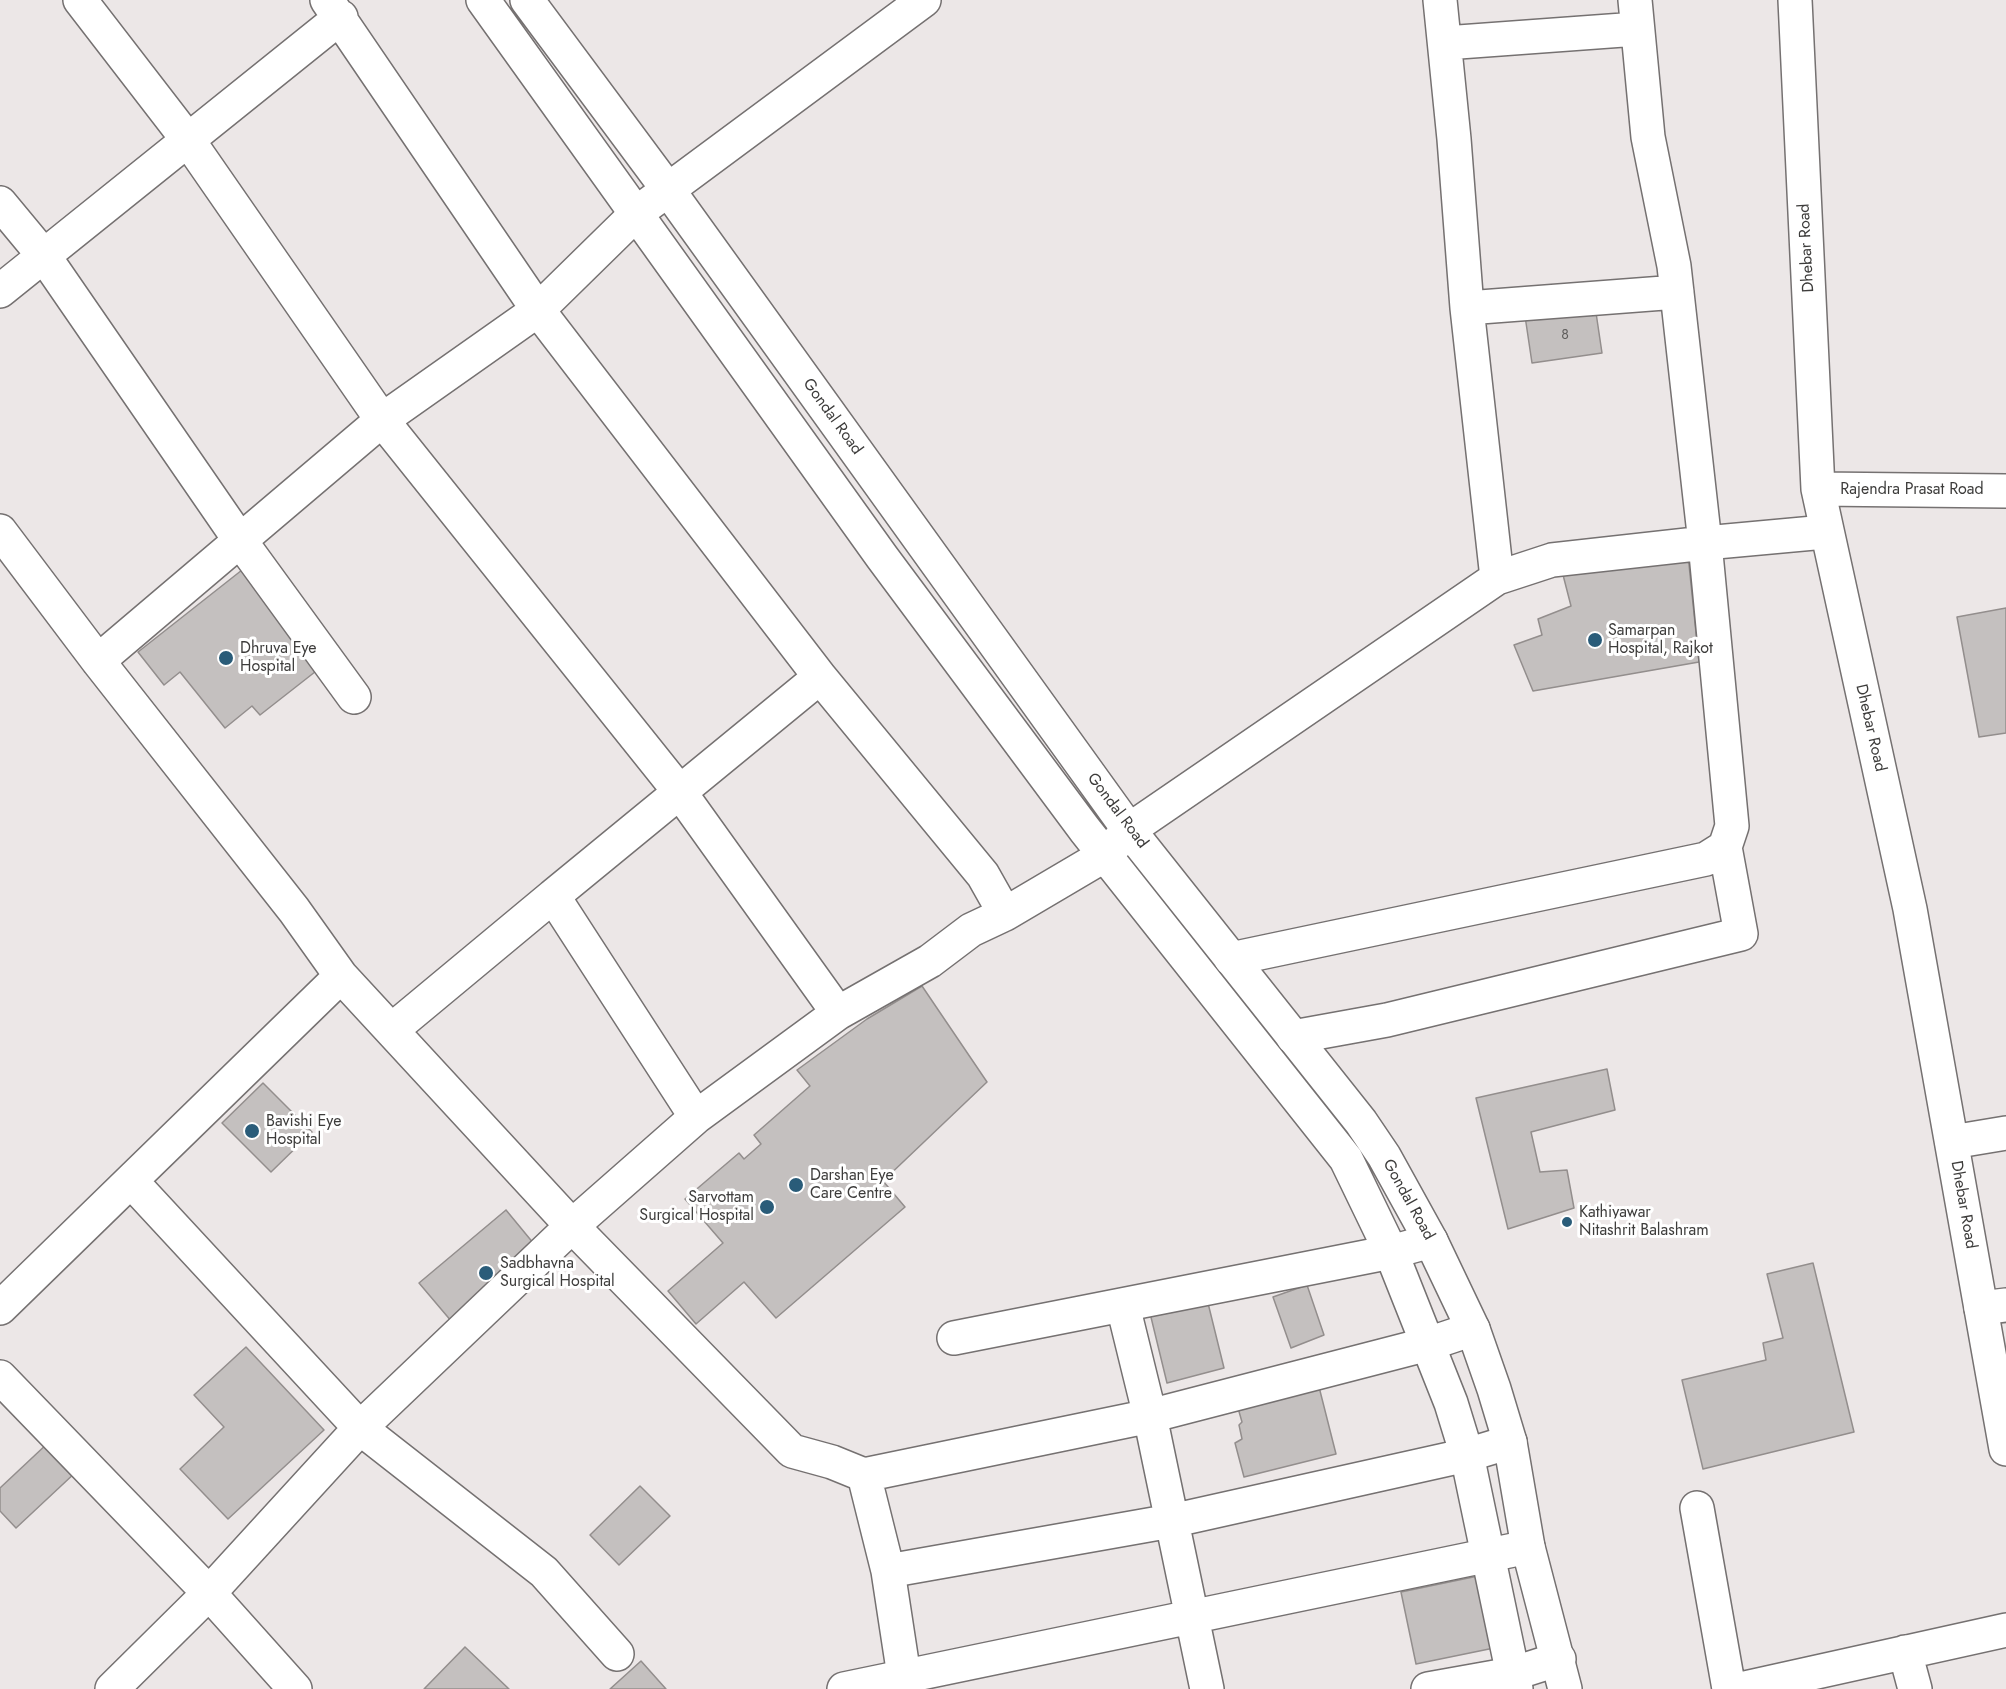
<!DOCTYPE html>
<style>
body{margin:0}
canvas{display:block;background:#ece7e7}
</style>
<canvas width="2006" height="1689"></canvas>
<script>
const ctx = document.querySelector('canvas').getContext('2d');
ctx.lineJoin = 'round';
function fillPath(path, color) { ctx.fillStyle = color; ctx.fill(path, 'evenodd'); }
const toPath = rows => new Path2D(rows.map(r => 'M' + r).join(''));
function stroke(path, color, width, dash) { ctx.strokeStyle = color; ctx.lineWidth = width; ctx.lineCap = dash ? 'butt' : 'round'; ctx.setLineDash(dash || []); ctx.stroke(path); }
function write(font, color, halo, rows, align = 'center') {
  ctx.font = font + ' Jost,sans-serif'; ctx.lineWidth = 6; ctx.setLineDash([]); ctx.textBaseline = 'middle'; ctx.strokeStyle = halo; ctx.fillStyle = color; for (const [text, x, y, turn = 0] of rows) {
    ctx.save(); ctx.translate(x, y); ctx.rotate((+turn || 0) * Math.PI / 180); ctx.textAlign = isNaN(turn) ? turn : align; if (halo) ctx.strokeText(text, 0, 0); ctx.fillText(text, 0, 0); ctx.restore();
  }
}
const building = toPath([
 [1595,306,1602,353,1532,363,1525,316,1595,306],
 [1688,555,1699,662,1533,691,1514,645,1542,635,1538,619,1571,606,1562,571,1688,555],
 [242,570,320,668,260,715,252,706,225,728,180,672,164,685,138,652,242,570],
 [2006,608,2006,733,1979,737,1957,617,2006,608],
 [922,986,987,1082,883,1181,905,1207,776,1318,744,1282,696,1324,668,1291,723,1243,685,1199,739,1153,744,1159,761,1144,754,1135,810,1086,797,1070,867,1019,922,986],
 [1607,1069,1615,1110,1531,1132,1540,1172,1567,1170,1574,1208,1508,1229,1476,1098,1607,1069],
 [263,1083,312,1132,271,1172,222,1123,263,1083],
 [506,1210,539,1250,452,1322,419,1283,506,1210],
 [1813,1263,1854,1432,1703,1469,1682,1380,1766,1360,1763,1343,1783,1338,1767,1274,1813,1263],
 [1307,1285,1324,1335,1291,1348,1273,1297,1307,1285],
 [1206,1295,1224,1368,1167,1383,1149,1309,1206,1295],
 [246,1347,324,1430,228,1519,180,1469,224,1427,194,1395,246,1347],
 [1317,1379,1336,1454,1244,1477,1235,1443,1242,1439,1239,1425,1242,1422,1236,1401,1317,1379],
 [49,1442,77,1471,16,1528,0,1511,0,1488,49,1442],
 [640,1486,670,1516,619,1565,590,1535,640,1486],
 [1478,1576,1494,1648,1416,1664,1401,1592,1478,1576],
 [465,1647,509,1689,424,1689,465,1647],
 [641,1661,666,1689,610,1689,641,1661]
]);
fillPath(building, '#c4c0bf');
stroke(building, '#938e8d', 1.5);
const minor = toPath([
 [80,0,188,140,382,420,679,791,838,1013],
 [327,0,538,310,820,677,983,875,1005,914],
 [1635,0,1648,137,1674,266,1705,543,1825,532],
 [1445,43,1637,29],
 [0,203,44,256,239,539,354,697],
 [0,291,341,17],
 [1467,308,1677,292],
 [0,531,98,661,294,910,341,976,572,1226,696,1117,838,1013,930,961,971,930,1005,914,1105,855,1129,830,1497,578,1467,308,1454,139,1440,0],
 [98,661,382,420,538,310,638,212,924,0],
 [1231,959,1706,859,1725,847,1732,826,1705,543,1552,560,1497,578],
 [393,1029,553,896],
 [1293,1037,1387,1020,1741,934,1725,847],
 [696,1117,553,896,820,677],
 [1952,1142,2006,1133],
 [131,1181,360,1428,544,1572,617,1654],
 [1123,1306,1150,1416,1207,1689],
 [0,1308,341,976],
 [1981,1308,2006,1305],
 [954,1338,1391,1252,1431,1241],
 [0,1377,209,1593,295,1689],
 [864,1475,1150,1416,1428,1344,1473,1329],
 [1697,1508,1729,1689],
 [888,1571,1171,1521,1467,1455,1510,1442],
 [1905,1652,1915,1689],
 [112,1689,209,1593,360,1428,572,1226,792,1451,832,1462,864,1475,888,1571,906,1689],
 [844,1689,1528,1547],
 [1428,1689,1512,1674,1559,1659],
 [1740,1689,2006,1630]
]);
const tertiary = toPath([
 [1795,0,1818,489,1910,909,2006,1449],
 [1818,489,2006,491]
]);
const secondary = toPath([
 [483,0,882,557,1085,830,1346,1159,1391,1252,1451,1403,1467,1455,1516,1689],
 [527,0,669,191,1129,830,1361,1122,1384,1156,1431,1241,1473,1329,1494,1389,1510,1442,1528,1547,1565,1689]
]);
stroke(minor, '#757171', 36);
stroke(tertiary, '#757171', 36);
stroke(secondary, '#757171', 36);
stroke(minor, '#fff', 33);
stroke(tertiary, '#fff', 33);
stroke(secondary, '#fff', 33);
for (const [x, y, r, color] of [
 [1595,640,8,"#2a5c79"],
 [226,658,8,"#2a5c79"],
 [252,1131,8,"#2a5c79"],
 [796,1185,8,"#2a5c79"],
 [767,1207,8,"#2a5c79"],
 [1567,1222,6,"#2a5c79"],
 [486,1273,8,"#2a5c79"]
]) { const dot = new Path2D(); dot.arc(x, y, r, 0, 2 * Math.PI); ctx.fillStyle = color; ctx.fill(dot); stroke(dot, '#fff', 2); }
write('14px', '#5f5d5c', null, [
 ["8",1565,336]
]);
write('16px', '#3d3c3b', '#fff', [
 ["Dhebar Road",1807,248,-93],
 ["Gondal Road",832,417,54],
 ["Rajendra Prasat Road",1912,490],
 ["Dhebar Road",1870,728,77],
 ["Gondal Road",1117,811,53],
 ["Gondal Road",1408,1200,61],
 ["Dhebar Road",1963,1205,80]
]);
write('16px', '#3d3c3b', '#fff', [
 ["Samarpan",1608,631],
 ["Hospital, Rajkot",1608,649],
 ["Dhruva Eye",240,649],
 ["Hospital",240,667],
 ["Bavishi Eye",266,1122],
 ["Hospital",266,1140],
 ["Darshan Eye",810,1176],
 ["Care Centre",810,1194],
 ["Sarvottam",754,1198,"right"],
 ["Surgical Hospital",754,1216,"right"],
 ["Kathiyawar",1579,1213],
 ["Nitashrit Balashram",1579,1231],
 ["Sadbhavna",500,1264],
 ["Surgical Hospital",500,1282]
], 'left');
</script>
